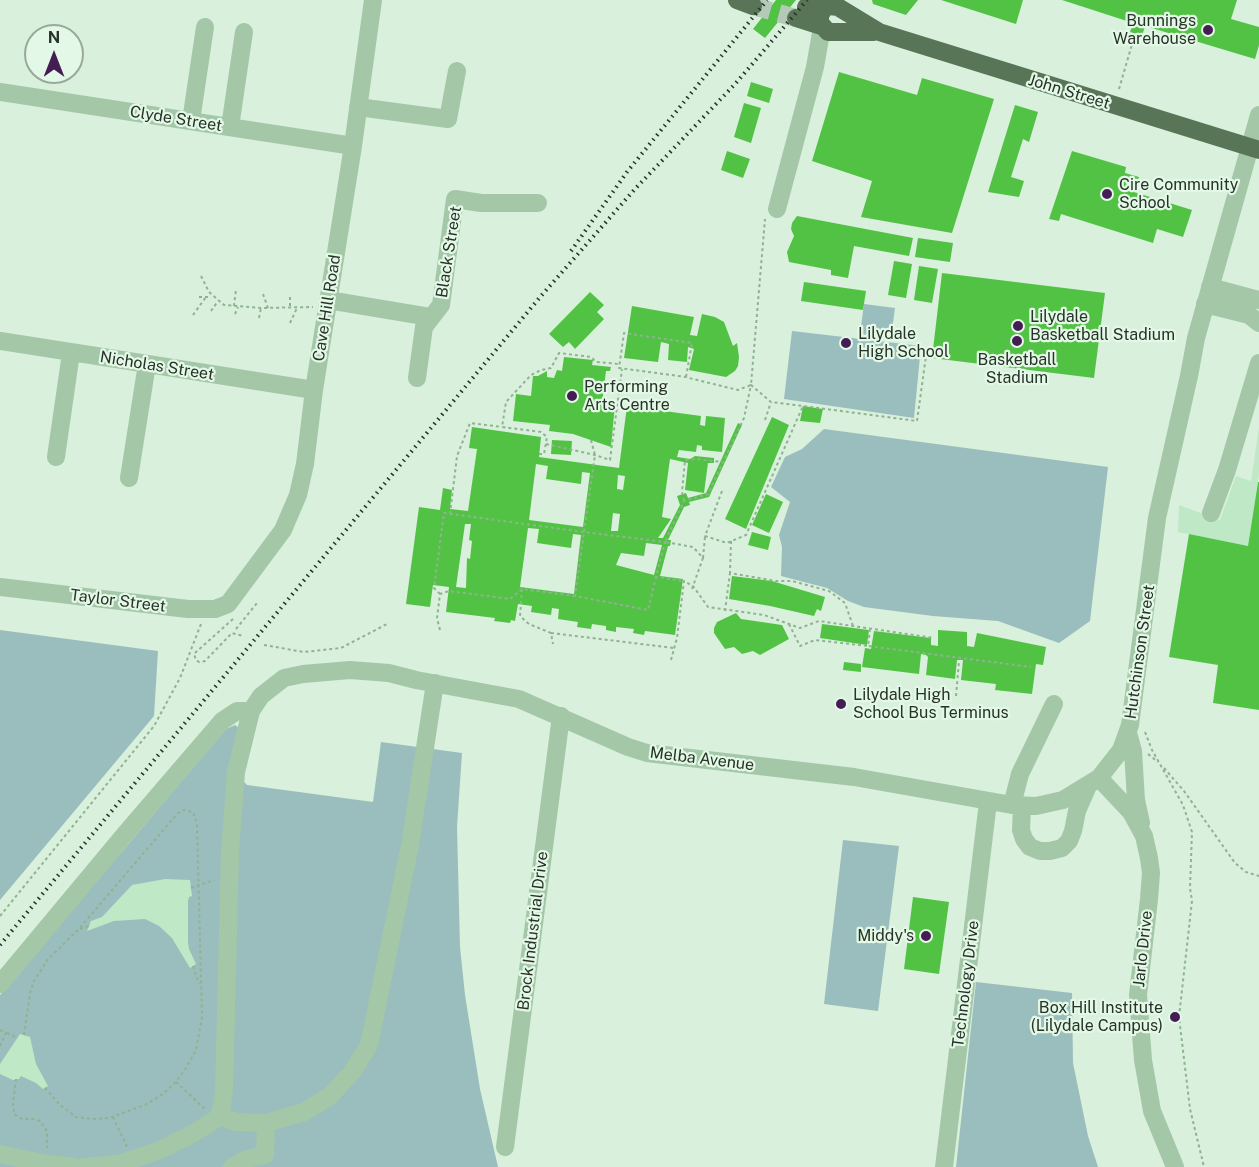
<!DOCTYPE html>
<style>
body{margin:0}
#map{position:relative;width:1259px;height:1167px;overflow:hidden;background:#d8f0dc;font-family:"Public Sans",sans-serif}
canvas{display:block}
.north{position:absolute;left:24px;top:24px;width:60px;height:60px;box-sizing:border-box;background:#e4f8e7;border:2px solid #98a99a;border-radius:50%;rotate:0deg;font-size:16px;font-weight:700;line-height:24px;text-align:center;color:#263326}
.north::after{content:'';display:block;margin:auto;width:21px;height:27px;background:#431d53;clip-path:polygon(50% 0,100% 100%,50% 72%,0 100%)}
</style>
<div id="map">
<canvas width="1259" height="1167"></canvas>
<div class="north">N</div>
</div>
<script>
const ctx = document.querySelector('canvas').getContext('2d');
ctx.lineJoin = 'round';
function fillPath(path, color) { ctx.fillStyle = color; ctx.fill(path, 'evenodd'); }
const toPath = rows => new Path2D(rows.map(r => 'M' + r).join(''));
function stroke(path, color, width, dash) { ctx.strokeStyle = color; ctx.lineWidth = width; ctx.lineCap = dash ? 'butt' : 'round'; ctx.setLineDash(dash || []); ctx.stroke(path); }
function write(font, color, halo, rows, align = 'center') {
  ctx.font = font + ' "Public Sans",sans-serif'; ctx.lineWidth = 4.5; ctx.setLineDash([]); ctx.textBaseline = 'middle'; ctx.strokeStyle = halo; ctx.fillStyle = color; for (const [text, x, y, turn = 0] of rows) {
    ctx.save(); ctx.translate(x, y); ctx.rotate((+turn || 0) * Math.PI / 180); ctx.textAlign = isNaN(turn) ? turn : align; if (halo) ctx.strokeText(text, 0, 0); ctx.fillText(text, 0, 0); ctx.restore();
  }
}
fillPath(toPath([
 [864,304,895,308,891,338,860,334],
 [792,331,921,346,914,418,784,399],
 [824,429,1108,467,1090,621,1059,643,998,621,933,616,864,607,848,601,827,588,781,576,782,547,779,535,790,502,771,487,785,457,802,449],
 [0,630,158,651,154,716,0,900],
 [235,725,239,728,232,769,247,785,373,802,381,742,462,753,457,827,460,947,465,995,480,1089,498,1167,0,1167,0,995,226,729],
 [843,840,899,846,878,1011,824,1004],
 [976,982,1072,993,1073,1063,1088,1136,1098,1167,956,1167]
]), '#99bebd');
fillPath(toPath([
 [1259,427,1259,474,1248,546,1178,532,1179,505,1220,520,1236,476,1251,481],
 [165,879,190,880,192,896,189,897,188,901,188,942,189,949,196,964,190,968,172,938,159,926,145,919,114,921,87,931,91,921,102,917,132,885],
 [20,1034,30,1037,36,1064,48,1086,43,1089,36,1083,21,1076,19,1079,13,1080,0,1074,0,1064]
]), '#bfe8c7');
fillPath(toPath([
 [776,0,796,0,765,38,753,29],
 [872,0,918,0,906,15,873,4],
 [941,0,1023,0,1016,24],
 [1062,0,1237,0,1231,19,1259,27,1259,45,1255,59,1145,26,1142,36,1130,32,1133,23],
 [839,72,917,95,922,78,994,99,952,233,861,217,872,181,812,161],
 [751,82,773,89,769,103,747,96],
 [744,103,761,108,751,143,734,137],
 [1015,105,1038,112,1029,142,1023,139,1011,177,1024,181,1019,197,988,192],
 [727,151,750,159,743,178,721,170],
 [1072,151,1126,167,1125,173,1139,177,1134,192,1192,210,1183,237,1157,229,1153,243,1061,214,1059,221,1049,219],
 [797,216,913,238,909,256,854,246,848,278,831,275,831,270,789,262,787,252,794,236,791,229,792,223],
 [918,238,953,243,950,262,915,257],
 [894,261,912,264,906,298,888,295],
 [919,266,938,269,932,303,914,300],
 [942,273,1105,293,1094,378,932,358],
 [804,282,866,291,863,310,801,301],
 [590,292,604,305,597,312,604,319,575,349,569,342,563,347,549,334],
 [632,306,694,317,690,335,697,336,702,314,715,317,724,322,733,346,737,343,739,357,738,366,735,371,726,377,689,370,694,349,688,347,687,362,668,360,669,344,661,342,658,362,624,358],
 [564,357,593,360,592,365,611,367,610,371,606,371,602,403,615,404,611,447,573,434,549,431,550,425,513,421,516,394,531,396,533,376,538,376,547,371,547,377,554,378,557,370,562,371],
 [627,406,701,416,700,425,705,426,706,416,725,418,722,452,702,450,702,446,697,445,696,452,679,450,677,457,690,459,695,456,714,458,714,463,708,463,704,493,685,490,688,463,670,459,662,517,671,519,658,538,663,538,680,505,677,496,686,493,688,498,706,493,738,423,742,425,709,497,689,502,690,505,684,507,668,540,671,540,670,546,668,546,660,576,683,579,675,635,645,631,644,635,633,633,634,629,616,627,616,632,606,630,606,626,592,624,591,629,577,627,578,622,558,619,559,609,552,608,551,615,531,612,532,606,518,604,515,621,511,620,510,623,494,621,495,618,446,612,449,587,433,585,430,607,406,604,419,507,440,510,443,488,452,490,450,509,468,511,477,449,469,448,472,427,541,437,539,457,619,468],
 [536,464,548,466,546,479,581,484,582,472,590,473,583,527,529,520],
 [618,475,625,476,623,490,617,489],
 [613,513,620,514,618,531,611,531],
 [465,524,471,524,469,540,472,541,470,559,467,558,466,588,456,587],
 [528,528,539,529,537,543,571,548,573,534,581,535,574,594,520,587],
 [646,543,662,545,654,575,616,565,621,553,644,556],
 [803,406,823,409,820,423,800,421],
 [772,417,789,425,746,529,725,519],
 [552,440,572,441,571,455,551,454],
 [1258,482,1259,482,1259,710,1213,703,1218,665,1169,657,1189,534,1248,546],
 [766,494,783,502,769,533,752,525],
 [752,532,771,537,768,550,748,545],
 [732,576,772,581,825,597,821,611,817,609,814,616,770,606,729,599],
 [736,613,741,619,782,625,789,639,760,655,753,651,742,654,734,647,725,649,714,633,714,628,717,622],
 [822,624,869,630,867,645,820,638],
 [938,630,967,632,967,646,974,647,977,633,1046,647,1043,665,1036,664,1032,694,995,690,996,684,961,680,963,660,957,660,955,679,926,675,928,657,926,655,921,654,919,674,862,667,865,648,871,649,874,631,931,638,931,645,938,646],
 [844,662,861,664,861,672,843,670],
 [913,897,949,902,939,974,904,969]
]), '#52c244');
stroke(toPath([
 [753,6,796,18]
]), '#b4cab8', 18, [18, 9]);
stroke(toPath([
 [1119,89,1135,34],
 [201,276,209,292,224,305,261,308,313,307],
 [263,294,268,308],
 [199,297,211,297],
 [290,297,290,308],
 [234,306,236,289],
 [211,311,218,301],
 [235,314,238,307],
 [193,315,206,297],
 [259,318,261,308],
 [290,323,297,308],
 [686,377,692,343,624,333,619,368,686,377,689,378,738,390,751,385,765,219],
 [765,420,771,402],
 [591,440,595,455,584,532,665,542,656,577,684,581],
 [546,444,595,455,610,460,622,369],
 [539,454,544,454,547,437,541,432,502,427,506,402,531,375,541,370,551,368,559,353,591,357,596,362,619,364],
 [722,491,705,536,727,543,746,535,803,406,917,421,926,356],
 [684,501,682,492,685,460,696,459,722,462],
 [450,514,457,456,470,423,502,427],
 [731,541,730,573,776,581,792,581,829,591,845,603,853,626],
 [703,558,705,537],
 [522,589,520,616,529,624,551,633,553,644],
 [692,589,703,558,693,547,665,542,684,501,708,494,744,418,751,385,771,402,803,406],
 [440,594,434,588,444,513,584,532,575,596,648,610,656,577],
 [725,611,730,573],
 [233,619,196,652,194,654,196,660,199,662,205,661,232,633,243,636],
 [789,624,800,646,815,640,868,646],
 [236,629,257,603],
 [870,629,868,646,1031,667],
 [440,630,437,618,440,594,449,591,510,599,522,589,575,596],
 [551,633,674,648],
 [264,645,304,652,341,648,387,624],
 [671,660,677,638,684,581,693,586,708,607,764,615,800,628,819,621,934,638],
 [956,696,959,661],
 [1145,732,1152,750,1183,805,1192,832,1190,888,1192,901,1179,1017,1190,1109,1204,1167],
 [1148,754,1158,762],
 [1164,768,1184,791,1235,863,1246,872,1259,876],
 [191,888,214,880],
 [0,916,154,726,180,678,201,624],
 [80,929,89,926],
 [193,966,199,984],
 [0,1030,6,1033,0,1046],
 [7,1033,18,1038],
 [24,1035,30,993,34,981,48,959,78,930,177,814,183,810,193,812,197,824,202,1018,196,1050,186,1068,176,1082,163,1094,145,1105,109,1118,91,1119,76,1117,60,1105,45,1088],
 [16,1079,13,1103,14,1114,22,1119,34,1119,40,1121,47,1131,47,1148],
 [176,1082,205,1109],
 [113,1117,127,1147]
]), '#8fb391', 2, [3, 3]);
stroke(toPath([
 [0,92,353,146],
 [358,107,448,119,457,71],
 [191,121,205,27],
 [230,127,244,32],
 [777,209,815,67,822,27],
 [1210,287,1259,300],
 [328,300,430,317],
 [1205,304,1249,315,1259,323],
 [0,341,314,390],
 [417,378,424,327,441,305,455,199,481,203,538,203],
 [56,457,71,353],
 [129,478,147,364],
 [1211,513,1227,470,1259,363],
 [0,587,188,609,215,609,228,604,283,530,298,495,305,464,314,390,353,146,373,0],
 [1128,733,1133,751,1136,800,1141,823],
 [1099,778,1131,812,1144,836,1149,858,1151,873,1149,899,1138,995,1143,1060,1152,1111,1175,1167],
 [1012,805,1020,774,1054,704],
 [1022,806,1021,830,1024,839,1030,847,1040,851,1050,851,1062,848,1069,841,1073,831,1077,811,1088,786],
 [0,984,125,834,222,721,237,711,251,711],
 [219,1116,237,1122,266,1123,304,1112,330,1096,352,1072,369,1045,410,845,435,683],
 [505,1147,561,716],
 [0,1154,47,1164,74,1167],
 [84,1167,119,1164,160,1150,194,1133,216,1119,221,1112,224,1090,230,852,236,772,251,711,261,696,284,678,303,674,350,670,389,673,416,680,519,699,628,747,647,753,854,777,1012,805,1036,806,1063,800,1099,778,1121,750,1130,725,1157,518,1189,376,1196,338,1259,115],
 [232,1167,247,1159,265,1155,266,1123],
 [944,1167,988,802]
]), '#a4c7a8', 18);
stroke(toPath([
 [737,0,753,6],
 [806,7,817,9,830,6,838,7,879,32,1259,150],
 [824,9,820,15,820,23,828,32,874,32],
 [796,18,821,26]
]), '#587557', 18);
stroke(toPath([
 [571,251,627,172,767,0],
 [0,945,541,296,635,189,736,83,807,0]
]), '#263326', 4, [1.5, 4.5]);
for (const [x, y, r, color] of [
 [1208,30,6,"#431d53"],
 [1107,194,6,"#431d53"],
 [1018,326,6,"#431d53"],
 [1017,341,6,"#431d53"],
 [846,343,6,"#431d53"],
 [572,396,6,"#431d53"],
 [841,704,6,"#431d53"],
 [926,936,6,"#431d53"],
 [1175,1017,6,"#431d53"]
]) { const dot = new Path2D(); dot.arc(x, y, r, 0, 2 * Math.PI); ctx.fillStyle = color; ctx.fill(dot); stroke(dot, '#e4f8e7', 2); }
write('16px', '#263326', '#e4f8e7', [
 ["Bunnings",1196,21,"right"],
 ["Warehouse",1196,39,"right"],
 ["Cire Community",1119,185],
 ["School",1119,203],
 ["Lilydale",1030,317],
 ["Basketball Stadium",1030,335],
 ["Lilydale",858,334],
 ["High School",858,352],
 ["Basketball",1017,360,"center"],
 ["Stadium",1017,378,"center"],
 ["Performing",584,387],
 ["Arts Centre",584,405],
 ["Lilydale High",853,695],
 ["School Bus Terminus",853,713],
 ["Middy's",914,936,"right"],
 ["Box Hill Institute",1163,1008,"right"],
 ["(Lilydale Campus)",1163,1026,"right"]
], 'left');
write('16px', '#263326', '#e4f8e7', [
 ["John Street",1069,92,17],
 ["Clyde Street",176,119,9],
 ["Black Street",449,252,-81],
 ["Cave Hill Road",327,308,-81],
 ["Nicholas Street",157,366,9],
 ["Taylor Street",118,601,7],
 ["Hutchinson Street",1140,652,-82],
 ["Melba Avenue",702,759,7],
 ["Brock Industrial Drive",533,931,-83],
 ["Jarlo Drive",1143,949,-84],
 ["Technology Drive",966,984,-83]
]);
</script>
